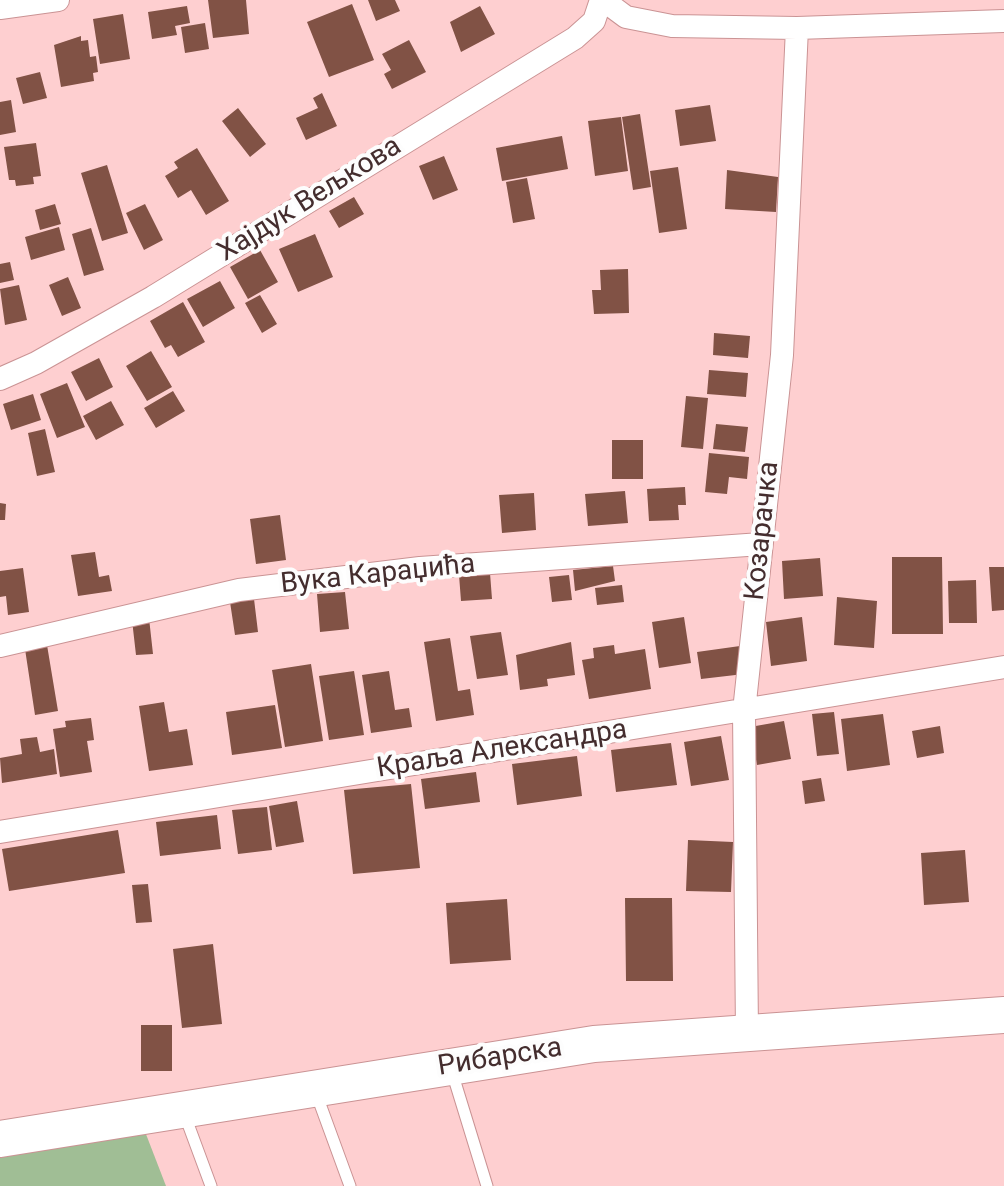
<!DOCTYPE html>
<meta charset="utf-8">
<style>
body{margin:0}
canvas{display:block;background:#fecfd0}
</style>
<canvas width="1004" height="1186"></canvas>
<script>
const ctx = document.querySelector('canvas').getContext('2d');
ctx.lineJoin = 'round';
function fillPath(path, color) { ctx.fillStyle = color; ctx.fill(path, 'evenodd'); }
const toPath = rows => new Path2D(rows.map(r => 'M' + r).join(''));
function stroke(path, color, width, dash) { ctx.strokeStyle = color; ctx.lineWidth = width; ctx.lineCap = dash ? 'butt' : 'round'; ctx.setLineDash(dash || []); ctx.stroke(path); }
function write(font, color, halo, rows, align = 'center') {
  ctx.font = font + ' Roboto,sans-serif'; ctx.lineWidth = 8; ctx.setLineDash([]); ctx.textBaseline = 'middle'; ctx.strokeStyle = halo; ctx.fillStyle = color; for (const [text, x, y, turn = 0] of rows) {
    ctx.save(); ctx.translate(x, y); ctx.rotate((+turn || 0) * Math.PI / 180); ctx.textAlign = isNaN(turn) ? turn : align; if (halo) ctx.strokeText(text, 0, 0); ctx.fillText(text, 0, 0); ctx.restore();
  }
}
fillPath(toPath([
 [144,1129,166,1186,0,1186,0,1150]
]), '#a0be95');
fillPath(toPath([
 [208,0,246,0,249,34,213,38],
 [368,0,395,0,400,11,376,21],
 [352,4,374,60,329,77,307,22],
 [187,6,190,23,175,26,177,35,152,39,148,12],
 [480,6,495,34,461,52,450,22],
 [123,14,130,59,100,64,93,19],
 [205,23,209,49,185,53,181,27],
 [81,36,81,41,88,40,90,57,96,56,98,72,93,73,94,81,61,87,54,45],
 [409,40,426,72,392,89,384,74,391,70,382,54],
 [40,72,47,98,23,104,16,78],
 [322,93,337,126,306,140,296,118,318,108,313,98],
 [11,100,16,132,0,135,0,102],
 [710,105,716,141,680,146,675,110],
 [238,108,266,144,250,157,222,121],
 [640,114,651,187,633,190,622,117],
 [621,117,628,171,595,176,588,121],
 [562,136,568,169,502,181,496,148],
 [36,143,41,176,33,177,34,184,16,186,15,180,9,180,4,147],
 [197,148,229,201,206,215,191,190,178,198,165,176,178,168,174,162],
 [444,156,458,190,433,200,419,166],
 [107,165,128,233,102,241,81,173],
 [678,167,687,229,659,233,650,171],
 [727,170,778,177,776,212,725,209],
 [527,178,535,219,513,223,506,182],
 [354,197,364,214,339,228,329,211],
 [55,204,61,224,40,230,35,210],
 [145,204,163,240,144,250,126,213],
 [59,227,65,250,31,260,25,237],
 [91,228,104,270,84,276,72,234],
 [315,234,333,277,298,292,279,249],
 [260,250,278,282,248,299,230,267],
 [10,262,14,280,0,283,0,264],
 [628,269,629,313,594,314,592,290,601,290,600,270],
 [68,277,81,308,62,316,49,285],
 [220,281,235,308,203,327,187,299],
 [19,285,27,320,5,325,0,289],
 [260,295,277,324,262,333,245,303],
 [183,302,205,342,178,357,171,345,165,348,150,321],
 [714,333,750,336,748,358,713,355],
 [151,351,172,387,147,401,126,366],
 [99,358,113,387,86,401,71,372],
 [709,370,748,373,746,397,707,394],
 [67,383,85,427,57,438,40,394],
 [173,391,185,411,156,428,144,408],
 [33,394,41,420,11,430,3,404],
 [686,396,708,398,703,449,681,447],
 [111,401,124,425,96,440,83,416],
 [716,424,748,427,745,452,713,449],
 [45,429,55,472,37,476,28,433],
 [612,440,643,440,643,479,612,479],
 [709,453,749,457,747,479,729,477,727,494,705,492],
 [685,487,686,505,678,505,679,520,649,521,647,489],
 [625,491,628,523,588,526,585,494],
 [534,493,536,530,502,533,499,495],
 [0,503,6,504,5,520,0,520],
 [280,515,286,560,256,564,250,519],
 [95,552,99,577,109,575,112,591,78,596,71,555],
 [892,557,942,557,943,634,892,634],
 [820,558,823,596,784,599,782,561],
 [613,566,615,581,575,591,573,570],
 [989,567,1004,567,1004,610,992,611],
 [23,568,29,612,8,615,6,596,0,597,0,571],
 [490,573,492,599,461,601,459,575],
 [569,575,572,600,552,602,549,577],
 [976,580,977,623,949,623,948,581],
 [622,585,624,602,597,605,595,588],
 [345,592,349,629,320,632,317,594],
 [837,597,877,601,874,648,834,645],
 [254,599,258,632,235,635,230,602],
 [684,617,691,663,659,668,652,622],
 [802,617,807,661,771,666,766,622],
 [149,618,153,654,136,655,132,620],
 [501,632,508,675,477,679,470,636],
 [450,638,458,691,470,689,474,715,436,721,424,642],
 [571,642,575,675,547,679,548,686,520,690,516,655],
 [47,645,58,711,35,715,25,649],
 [614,645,615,654,645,649,651,689,589,699,582,660,594,658,593,648],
 [740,646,744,674,701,679,697,652],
 [311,664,323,741,285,747,272,670],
 [354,671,364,735,329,740,319,676],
 [389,671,395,710,409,708,412,727,371,733,362,675],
 [164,702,169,732,187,729,193,765,149,771,139,706],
 [275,705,282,748,232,755,226,712],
 [834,712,839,754,817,756,812,714],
 [883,714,890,765,847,771,841,719],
 [91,718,94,740,87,741,92,772,60,777,53,729,66,727,65,721],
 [784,721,791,759,757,765,750,727],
 [940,726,944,753,917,758,912,731],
 [721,736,729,780,691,786,684,742],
 [37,737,40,752,54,749,57,774,2,783,0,758,22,754,20,739],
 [671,743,677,785,616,792,611,750],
 [577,756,582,796,517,805,512,764],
 [476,772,480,802,425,809,421,779],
 [821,778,825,801,805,804,802,781],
 [411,784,420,868,353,874,344,790],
 [297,801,304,842,276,847,269,806],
 [267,807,272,850,238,854,232,810],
 [217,815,221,849,160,856,156,822],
 [118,830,125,873,9,891,2,849],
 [688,840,733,842,731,892,686,891],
 [965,850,969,902,924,905,921,853],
 [148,884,152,922,136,923,132,885],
 [625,898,672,898,673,981,626,981],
 [507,899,511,960,450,964,446,903],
 [213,944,222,1024,182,1028,173,949],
 [141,1025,172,1025,172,1071,141,1071]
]), '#815245');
const lane = toPath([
 [452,1072,487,1186],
 [316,1093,350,1186],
 [184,1113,211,1186]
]);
const street = toPath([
 [603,0,626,17,672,26,797,28,1004,21],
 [0,8,58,0],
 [0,379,36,363,153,297,575,38,594,21,601,0],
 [0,646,239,590,420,568,761,544],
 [0,832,1004,667],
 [747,1034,744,711,782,355,797,28]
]);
const primary = toPath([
 [0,1139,594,1044,1004,1015]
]);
stroke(lane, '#ca9394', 13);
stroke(street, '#ca9394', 24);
stroke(primary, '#ca9394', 38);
stroke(lane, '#fff', 11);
stroke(street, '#fff', 22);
stroke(primary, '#fff', 36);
write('28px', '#442d2e', '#fdfdfd', [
 ["Хајдук Вељкова",310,200,-32],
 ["Козарачка",763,531,-84],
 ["Вука Караџића",378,575,-6],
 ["Краља Александра",502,750,-9],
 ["Рибарска",500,1058,-9]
]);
</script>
